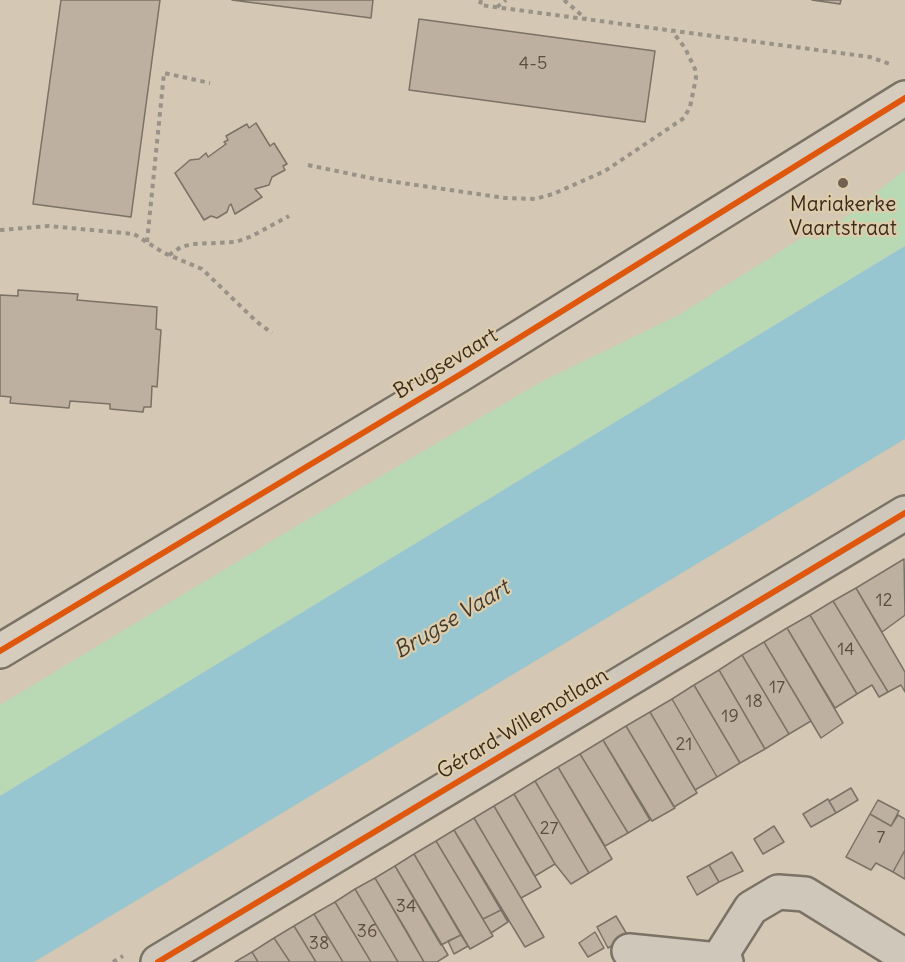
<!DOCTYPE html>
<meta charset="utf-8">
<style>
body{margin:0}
canvas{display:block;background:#d4c7b3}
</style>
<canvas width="905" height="962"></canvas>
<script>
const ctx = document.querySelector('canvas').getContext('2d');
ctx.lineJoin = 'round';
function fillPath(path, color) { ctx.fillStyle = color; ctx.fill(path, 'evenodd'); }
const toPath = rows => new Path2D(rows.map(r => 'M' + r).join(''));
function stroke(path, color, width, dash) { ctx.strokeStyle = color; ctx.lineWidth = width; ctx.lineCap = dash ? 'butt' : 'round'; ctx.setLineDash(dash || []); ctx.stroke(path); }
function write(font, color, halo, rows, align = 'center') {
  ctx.font = font + ' Delius,sans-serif'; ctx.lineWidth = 4.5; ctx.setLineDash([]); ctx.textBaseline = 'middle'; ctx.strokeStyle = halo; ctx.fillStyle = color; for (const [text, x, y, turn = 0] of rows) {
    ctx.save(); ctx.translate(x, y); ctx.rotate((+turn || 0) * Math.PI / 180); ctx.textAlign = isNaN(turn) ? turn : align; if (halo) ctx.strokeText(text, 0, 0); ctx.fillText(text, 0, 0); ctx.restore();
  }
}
fillPath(toPath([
 [905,170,905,246,0,796,0,705,295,527,541,382,679,315,805,236,817,240]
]), '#b8d9b4');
fillPath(toPath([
 [905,246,905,439,34,962,0,962,0,796]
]), '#97c6d0');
const building = toPath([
 [61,0,160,0,131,217,33,204,61,0],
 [232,0,373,0,371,18,232,0],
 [812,0,841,0,840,4,812,0],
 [419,19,655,51,645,122,409,90,419,19],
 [256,123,270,146,274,143,287,164,283,166,285,170,272,177,269,185,255,189,262,197,235,214,231,204,229,206,227,212,217,218,211,216,204,220,175,173,190,160,199,159,206,153,208,157,226,144,224,142,228,140,226,136,247,124,249,128,256,123],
 [18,290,78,294,77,300,157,307,156,329,161,330,157,387,152,386,151,407,144,407,143,412,110,409,110,404,70,401,69,408,10,403,11,397,0,396,0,295,18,296,18,290],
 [904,559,905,615,882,632,856,588,904,559],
 [856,588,905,672,905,692,901,685,888,692,833,601,856,588],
 [833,601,888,692,879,697,872,685,857,694,810,615,833,601],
 [810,615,857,694,835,708,787,628,810,615],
 [787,628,843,723,821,738,764,642,787,628],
 [764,642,811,721,789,734,742,655,764,642],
 [742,655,789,734,765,749,719,670,742,655],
 [719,670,765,749,740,763,694,685,719,670],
 [694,685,740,763,717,777,672,699,694,685],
 [672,699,717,777,695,790,650,712,672,699],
 [650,712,697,793,674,807,626,726,650,712],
 [626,726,675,808,652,821,603,740,626,726],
 [603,740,650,820,628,833,580,754,603,740],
 [580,754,628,833,605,846,558,767,580,754],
 [558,767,612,859,589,873,535,781,558,767],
 [535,781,589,873,571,884,555,864,514,794,535,781],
 [851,788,858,800,836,813,829,801,851,788],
 [514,794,555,864,535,876,494,806,514,794],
 [828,799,836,813,811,827,803,814,828,799],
 [878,800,899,811,891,826,870,814,878,800],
 [494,806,541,887,521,898,474,818,494,806],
 [870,814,891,826,898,815,905,819,905,850,893,872,876,863,871,870,846,857,870,814],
 [474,818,544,937,525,947,454,830,474,818],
 [774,826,784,842,763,854,754,839,774,826],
 [454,830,501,910,483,919,436,841,454,830],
 [436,841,493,936,470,949,414,854,436,841],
 [905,850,905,879,893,872,905,850],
 [732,852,743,871,719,882,709,865,732,852],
 [414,854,461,935,441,945,395,866,414,854],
 [709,865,719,882,697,895,687,877,709,865],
 [395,866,448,955,437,962,424,962,375,878,395,866],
 [375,878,410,937,424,962,398,962,355,889,375,878],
 [355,889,398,962,371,962,335,902,355,889],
 [335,902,371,962,343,962,314,914,335,902],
 [501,910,508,922,491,933,483,919,501,910],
 [314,914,343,962,316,962,294,926,314,914],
 [616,916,628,936,608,948,597,927,616,916],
 [294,926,316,962,290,962,274,938,294,926],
 [595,932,604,948,588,957,579,943,595,932],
 [461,935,468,946,454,954,448,941,461,935],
 [274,938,290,962,258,962,252,952,274,938],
 [252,952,258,962,235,962,252,952]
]);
fillPath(building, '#bdb0a1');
stroke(building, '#7b7266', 1.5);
const minor = toPath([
 [629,951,718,960],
 [158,962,905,513],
 [726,962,718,960,751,908,778,892,805,894,905,956]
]);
const major = toPath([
 [0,651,461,374,905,98]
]);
stroke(minor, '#7b7266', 38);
stroke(major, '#7b7266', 38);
stroke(toPath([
 [481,0,480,5,870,57,890,64],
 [564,0,586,19],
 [497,7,506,0],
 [308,165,375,179,505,198,535,199,553,194,605,171,684,118,690,107,696,78,695,69,685,48,672,31],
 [0,230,49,226,134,234,164,253,202,269,257,322,272,333],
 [147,242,164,73,210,83],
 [169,255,181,247,192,244,236,242,252,236,289,216],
 [113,962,123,956]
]), '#999288', 4, [4.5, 4.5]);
stroke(minor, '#cec7ba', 33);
stroke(major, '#d5ccbd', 33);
stroke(toPath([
 [0,651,461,374,905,98],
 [158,962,905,513]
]), '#df570d', 6);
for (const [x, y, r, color] of [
 [843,183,6,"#716152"]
]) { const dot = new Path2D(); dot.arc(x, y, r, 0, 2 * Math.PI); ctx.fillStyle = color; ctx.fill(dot); stroke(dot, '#decdaa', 2); }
write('18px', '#5c4c40', null, [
 ["4-5",533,64],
 ["12",884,601],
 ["14",846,650],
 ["17",777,688],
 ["18",754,702],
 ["19",730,717],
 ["21",684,745],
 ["27",549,829],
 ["7",881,838],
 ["34",406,907],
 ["36",367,932],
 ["38",319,944]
]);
write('21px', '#3b2a1e', '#decdaa', [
 ["Mariakerke",843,205],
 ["Vaartstraat",843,229]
]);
write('21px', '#3b2a1e', '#decdaa', [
 ["Brugsevaart",446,364,-31],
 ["Gérard Willemotlaan",523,724,-31]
]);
write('italic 22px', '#423a31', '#decdaa', [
 ["Brugse Vaart",452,620,-31]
]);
</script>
